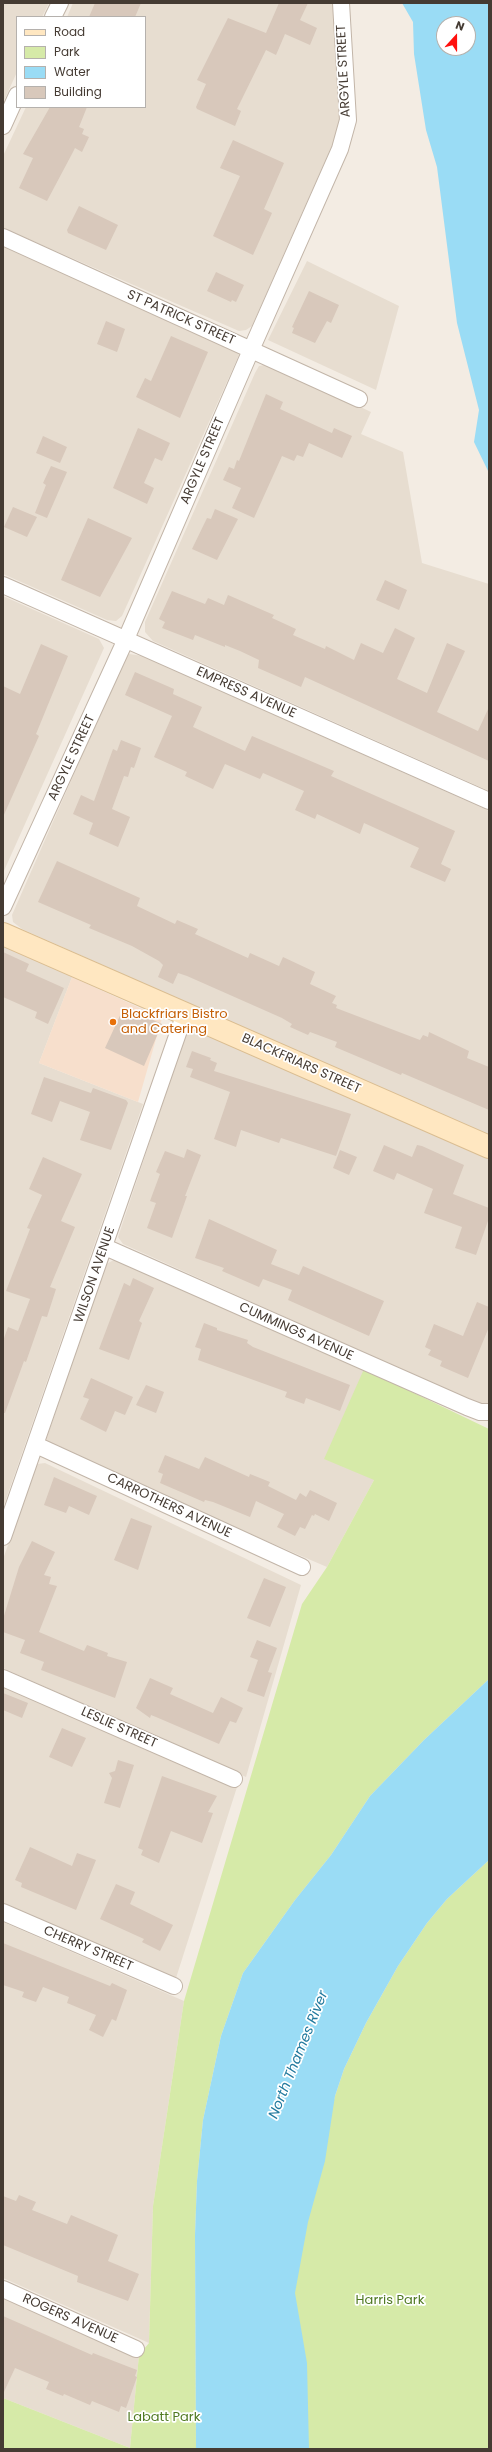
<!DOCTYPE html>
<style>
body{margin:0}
#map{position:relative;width:492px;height:2452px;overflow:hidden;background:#f3ece3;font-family:Poppins,sans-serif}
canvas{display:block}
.frame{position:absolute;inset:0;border:4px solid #453b33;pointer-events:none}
.legend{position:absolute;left:16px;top:16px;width:130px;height:92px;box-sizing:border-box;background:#fff;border:1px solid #b5b1ad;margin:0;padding:5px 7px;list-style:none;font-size:12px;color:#453b33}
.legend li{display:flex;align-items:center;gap:8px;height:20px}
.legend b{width:20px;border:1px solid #b5b1ad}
.north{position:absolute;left:436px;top:16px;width:40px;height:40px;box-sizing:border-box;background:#fff;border:1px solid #b5b1ad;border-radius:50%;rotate:21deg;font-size:11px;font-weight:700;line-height:16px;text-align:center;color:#453b33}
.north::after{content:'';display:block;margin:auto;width:14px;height:18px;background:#ff110e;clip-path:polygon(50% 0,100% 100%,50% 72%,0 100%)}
</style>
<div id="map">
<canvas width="492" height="2452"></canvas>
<div class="frame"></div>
<ul class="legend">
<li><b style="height:5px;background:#ffe7c1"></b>Road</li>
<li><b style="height:11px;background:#d6eaa8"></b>Park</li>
<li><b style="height:11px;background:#9adcf5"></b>Water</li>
<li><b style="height:11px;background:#d8c8bb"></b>Building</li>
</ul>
<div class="north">N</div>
</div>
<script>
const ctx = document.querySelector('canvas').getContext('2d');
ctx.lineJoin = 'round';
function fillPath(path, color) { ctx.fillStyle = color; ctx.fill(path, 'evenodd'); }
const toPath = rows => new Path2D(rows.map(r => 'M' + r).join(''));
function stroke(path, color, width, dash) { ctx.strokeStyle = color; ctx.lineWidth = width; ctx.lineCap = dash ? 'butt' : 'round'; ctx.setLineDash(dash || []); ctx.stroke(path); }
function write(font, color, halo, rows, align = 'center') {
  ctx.font = font + ' Poppins,sans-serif'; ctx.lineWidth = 3.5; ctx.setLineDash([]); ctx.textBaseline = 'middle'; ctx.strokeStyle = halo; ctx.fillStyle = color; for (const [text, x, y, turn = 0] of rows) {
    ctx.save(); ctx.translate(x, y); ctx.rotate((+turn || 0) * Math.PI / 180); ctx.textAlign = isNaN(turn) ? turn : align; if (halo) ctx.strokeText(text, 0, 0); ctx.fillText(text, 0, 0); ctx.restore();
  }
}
fillPath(toPath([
 [3,3,49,3,42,17,17,17,17,72,3,103],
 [73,3,334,3,341,105,340,127,252,326,246,330,239,331,3,228,3,156,26,107,145,107,145,17,67,17],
 [3,245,235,350,239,355,122,616,116,621,107,620,3,574],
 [307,261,399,306,376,390,268,340],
 [269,364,371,412,361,434,403,452,422,563,489,584,489,791,153,641,145,632,145,622,255,373,259,366],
 [3,596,99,639,104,648,3,873],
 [129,654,143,656,489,811,489,1138,22,929,13,922,12,915,121,667],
 [3,941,74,972,39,1063,143,1104,3,1508],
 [192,1026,489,1158,489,1402,483,1406,123,1244,118,1237,187,1030],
 [114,1260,364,1369,374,1480,327,1567,50,1448,46,1440,106,1264],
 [45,1463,301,1585,246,1777,3,1668,3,1559,37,1464],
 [3,1683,237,1787,176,1978,3,1903],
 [3,1922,184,2001,153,2206,149,2343,3,2278],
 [3,2294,139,2355,130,2448,3,2398]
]), '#e7ddd0');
fillPath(toPath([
 [72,977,162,1018,138,1102,39,1063]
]), '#f7dfcc');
fillPath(toPath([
 [364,1369,489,1429,489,1679,424,1740,370,1796,331,1855,295,1900,243,1973,221,2036,203,2120,197,2181,195,2235,196,2449,3,2449,3,2398,130,2448,139,2355,149,2343,153,2206,184,2001,302,1604,327,1567,374,1480,324,1459],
 [489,1860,489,2449,300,2449,290,2255,335,2096,344,2069,366,2023,398,1966,427,1923,447,1899]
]), '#d6eaa8');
fillPath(toPath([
 [402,3,489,3,489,473,474,442,479,410,457,323,437,167,426,130,414,54,413,22],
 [444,24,468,24,468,48,444,48],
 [489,1679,489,1860,447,1899,427,1923,398,1966,366,2023,344,2069,335,2096,325,2161,308,2222,295,2293,307,2363,309,2449,196,2449,195,2235,197,2181,203,2120,221,2036,243,1973,295,1900,331,1855,370,1796,424,1740]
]), '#9adcf5');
fillPath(toPath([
 [95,3,141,3,135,17,89,17],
 [279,3,308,3,300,20,317,28,310,45,285,34,276,55,266,50,237,109,241,111,235,126,197,109,196,107,206,84,197,80,228,18,266,33],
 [50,107,87,107,79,127,84,129,82,134,89,137,82,152,75,148,73,152,47,201,19,188,33,158,23,154],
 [233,140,284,163,264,209,272,213,253,255,213,236,240,176,220,168],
 [79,206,118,225,106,250,68,233,67,230],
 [216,272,244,285,236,302,232,300,231,302,207,291],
 [309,291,339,305,331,323,327,321,315,343,292,333,294,328,292,327],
 [106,321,125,329,117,352,97,344],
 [171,336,208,352,180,418,136,397,145,378,151,381],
 [266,394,283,402,280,409,332,433,334,428,352,436,342,458,309,443,303,457,297,455,294,461,282,456,254,518,232,508,241,488,223,480,229,467,234,469,237,460,239,461],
 [138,428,170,443,162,461,155,458,144,483,154,488,147,504,113,488],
 [43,436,67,447,60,463,36,453],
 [51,466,67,472,47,518,35,513,46,485,43,483],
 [13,507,37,517,27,537,4,527],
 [215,509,238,519,217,560,192,549,207,518,211,519],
 [88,518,132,538,100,597,61,580],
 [385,580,407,590,399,610,376,600],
 [172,591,205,604,208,598,224,605,228,595,274,615,272,618,296,629,293,635,325,649,326,646,354,660,361,643,383,653,395,628,415,638,397,679,427,693,447,643,465,651,437,712,478,731,489,707,489,761,305,677,301,687,283,679,258,668,259,660,240,651,225,645,225,647,195,635,193,640,162,628,165,622,159,619],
 [41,644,68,656,36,734,39,736,3,817,3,686,20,694],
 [135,672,174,689,173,694,202,707,193,727,245,751,252,736,334,771,331,776,455,831,441,864,451,869,445,882,410,867,419,848,364,823,360,834,317,814,315,819,295,810,304,791,263,773,260,779,225,764,213,789,185,776,187,772,154,757,172,716,125,695],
 [121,740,141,748,134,768,131,767,128,777,124,776,112,809,130,817,118,847,89,834,93,823,73,814,81,795,94,801,113,749,117,751],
 [57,861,140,898,137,906,175,924,177,920,198,929,195,934,248,958,250,953,279,966,283,957,315,972,310,984,336,996,332,1003,337,1005,336,1008,420,1040,423,1035,428,1037,429,1032,469,1051,467,1058,489,1067,489,1110,402,1073,401,1075,361,1058,335,1047,337,1042,310,1032,308,1035,290,1027,292,1024,282,1018,187,976,178,973,173,984,158,977,163,965,159,961,132,946,89,928,91,925,38,902],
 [3,952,29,964,26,971,64,988,48,1024,35,1018,37,1012,3,997],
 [124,1007,162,1024,144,1066,105,1048],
 [192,1051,211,1058,210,1060,217,1063,214,1071,351,1114,336,1156,281,1138,279,1143,241,1130,236,1147,214,1139,230,1092,190,1077,193,1069,186,1067],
 [44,1077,91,1093,93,1088,126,1100,128,1103,111,1150,80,1140,90,1112,60,1101,52,1122,31,1114],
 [384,1145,412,1157,417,1145,422,1146,464,1165,453,1194,489,1208,489,1218,476,1255,455,1248,462,1227,424,1213,433,1189,397,1173,394,1180,373,1171],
 [187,1149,201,1155,185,1196,187,1196,172,1238,147,1228,156,1203,150,1201,160,1174,156,1172,165,1151,184,1158],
 [340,1150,357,1157,349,1175,333,1168],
 [43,1157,82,1174,61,1221,75,1227,50,1287,56,1289,47,1317,42,1316,26,1362,24,1361,5,1413,3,1413,3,1341,8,1327,18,1331,30,1299,6,1291,30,1229,27,1228,42,1195,29,1189],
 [209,1219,277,1250,271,1264,299,1275,303,1266,384,1301,369,1336,288,1300,292,1290,263,1279,259,1287,222,1271,224,1268,195,1258],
 [133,1278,154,1288,139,1321,142,1323,129,1360,99,1349,124,1283,130,1286],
 [477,1302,489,1307,489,1327,468,1378,440,1366,442,1361,428,1355,431,1350,425,1347,434,1324,463,1336],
 [204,1323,217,1328,217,1330,248,1340,247,1343,253,1347,350,1385,340,1411,306,1398,304,1404,285,1397,287,1392,198,1360,201,1349,195,1347],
 [91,1378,133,1397,125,1415,115,1411,106,1432,80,1419,89,1399,83,1397],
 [146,1385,164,1392,156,1413,136,1405],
 [165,1455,199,1469,205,1457,249,1477,250,1474,270,1482,268,1486,296,1500,300,1493,306,1497,310,1490,337,1503,329,1521,315,1514,314,1516,312,1515,305,1529,300,1527,295,1536,277,1527,284,1514,256,1501,250,1517,213,1502,205,1500,204,1502,160,1483,163,1474,158,1472],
 [54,1477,97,1496,89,1515,69,1506,66,1513,44,1505],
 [131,1518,152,1526,138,1570,114,1560],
 [32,1541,55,1552,44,1575,51,1577,49,1584,57,1586,39,1632,84,1651,87,1645,108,1653,107,1656,127,1662,115,1698,41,1670,44,1662,20,1653,25,1640,3,1632,3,1619,19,1567],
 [264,1578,286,1587,270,1627,247,1618],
 [257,1640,277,1648,268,1672,272,1673,264,1697,247,1691,258,1660,250,1657],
 [150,1678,173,1688,170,1694,213,1713,221,1697,243,1708,236,1723,230,1721,219,1744,156,1717,151,1715,150,1718,136,1708],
 [3,1693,28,1703,22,1718,3,1710],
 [62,1728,86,1738,72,1767,49,1757],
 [118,1760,134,1765,120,1808,104,1803,112,1778,109,1773,115,1771],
 [162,1776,217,1796,208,1812,213,1813,202,1843,171,1831,159,1863,141,1855,143,1850,138,1848],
 [30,1847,72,1866,77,1853,96,1860,76,1910,21,1887,22,1883,15,1880],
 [116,1884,135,1892,130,1904,173,1925,160,1951,142,1942,144,1939,100,1919],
 [3,1943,110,1986,112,1983,127,1990,116,2021,112,2019,103,2037,89,2030,96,2015,67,2003,69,1997,43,1987,36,2002,22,1997,24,1992,3,1985],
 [19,2195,36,2202,32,2210,67,2224,71,2215,118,2235,108,2261,139,2274,128,2301,77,2282,78,2276,3,2245,3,2196,16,2201],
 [3,2316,92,2355,93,2353,137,2370,135,2376,137,2377,126,2408,121,2406,119,2412,92,2401,90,2405,64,2394,63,2396,46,2389,49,2382,15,2368,3,2394]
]), '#d8c8bb');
const street = toPath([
 [53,17,60,3],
 [3,126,17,95],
 [3,237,359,399],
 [3,585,489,801],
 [3,907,126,639,251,350,340,149,348,120,341,3],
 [105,1247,467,1407,480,1412,489,1412],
 [36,1445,302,1567],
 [3,1537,185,1013],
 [3,1678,234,1779],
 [3,1912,174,1986],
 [3,2289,136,2349]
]);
const secondary = toPath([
 [3,934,489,1147]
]);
stroke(street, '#c2b5a8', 18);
stroke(secondary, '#dabd91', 24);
stroke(street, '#fff', 16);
stroke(secondary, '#ffe7c1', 22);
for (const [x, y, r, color] of [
 [113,1022,4,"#e8710a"]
]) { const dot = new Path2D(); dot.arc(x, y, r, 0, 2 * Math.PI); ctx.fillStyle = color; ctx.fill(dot); stroke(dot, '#fff', 1.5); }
write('13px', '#453b33', '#fff', [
 ["ARGYLE STREET",344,71,-93],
 ["ST PATRICK STREET",181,318,24],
 ["ARGYLE STREET",203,461,-67],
 ["EMPRESS AVENUE",246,693,24],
 ["ARGYLE STREET",72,758,-65],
 ["BLACKFRIARS STREET",301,1064,24],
 ["WILSON AVENUE",95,1275,-71],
 ["CUMMINGS AVENUE",296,1332,24],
 ["CARROTHERS AVENUE",169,1506,25],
 ["LESLIE STREET",119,1728,24],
 ["CHERRY STREET",88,1949,23],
 ["ROGERS AVENUE",70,2319,24]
]);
write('13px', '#c56008', '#fff', [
 ["Blackfriars Bistro",121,1015],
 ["and Catering",121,1030]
], 'left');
write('13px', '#507a23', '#fff', [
 ["Harris Park",390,2301],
 ["Labatt Park",164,2418]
]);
write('italic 14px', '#227a9e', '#fff', [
 ["North Thames River",299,2055,-68]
]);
</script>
